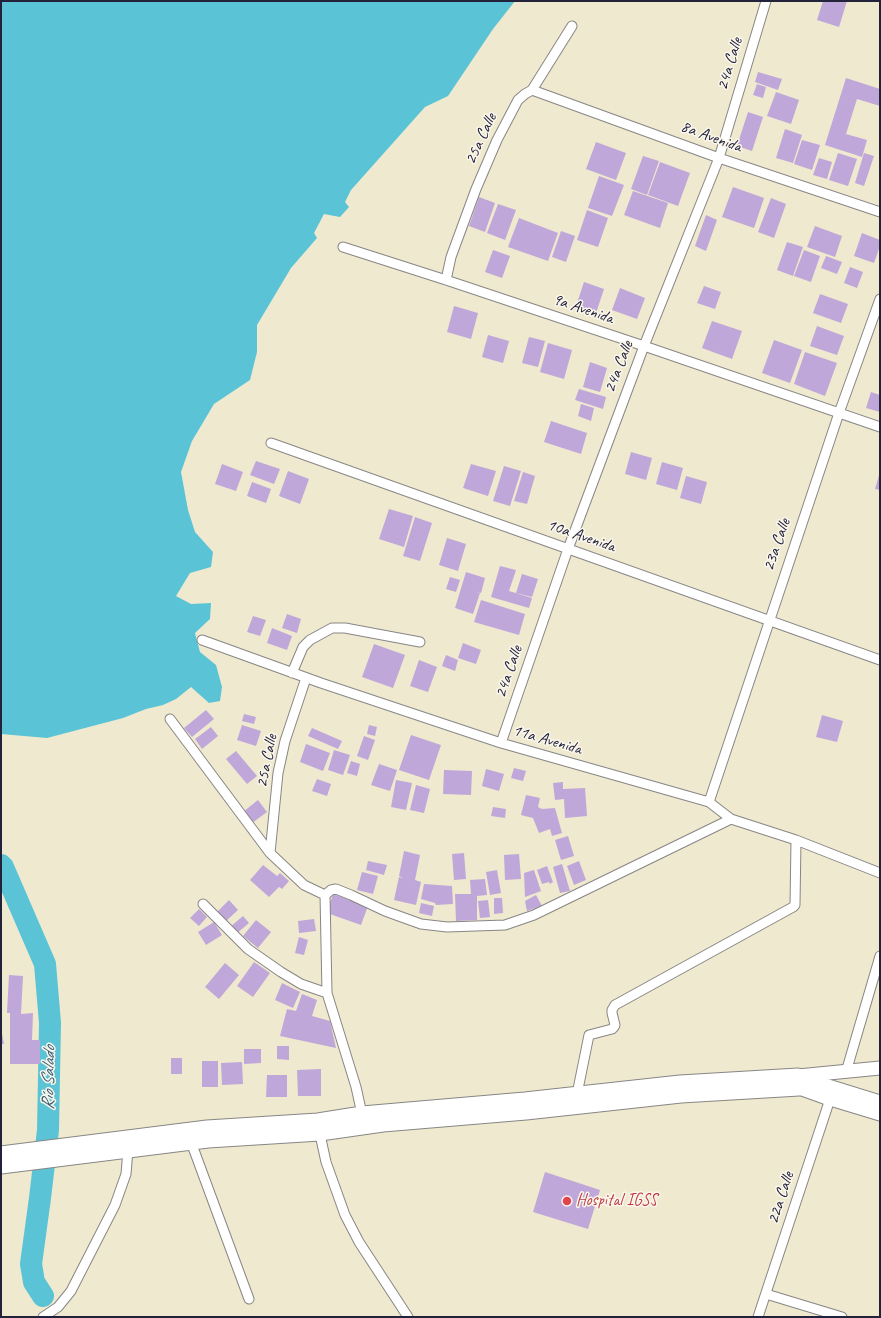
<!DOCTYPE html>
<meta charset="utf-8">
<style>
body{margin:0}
#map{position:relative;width:881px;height:1318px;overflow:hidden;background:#efe9cf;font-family:Caveat,sans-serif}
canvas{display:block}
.frame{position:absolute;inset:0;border:2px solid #22223b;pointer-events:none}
</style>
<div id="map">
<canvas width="881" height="1318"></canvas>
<div class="frame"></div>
</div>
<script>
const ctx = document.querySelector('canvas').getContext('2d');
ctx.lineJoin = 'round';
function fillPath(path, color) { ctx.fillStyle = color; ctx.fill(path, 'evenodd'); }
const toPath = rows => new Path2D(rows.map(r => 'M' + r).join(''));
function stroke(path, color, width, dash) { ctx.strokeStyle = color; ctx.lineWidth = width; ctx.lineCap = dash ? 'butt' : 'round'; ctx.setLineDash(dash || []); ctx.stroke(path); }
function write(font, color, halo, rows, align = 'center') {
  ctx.font = font + ' Caveat,sans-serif'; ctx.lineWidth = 3; ctx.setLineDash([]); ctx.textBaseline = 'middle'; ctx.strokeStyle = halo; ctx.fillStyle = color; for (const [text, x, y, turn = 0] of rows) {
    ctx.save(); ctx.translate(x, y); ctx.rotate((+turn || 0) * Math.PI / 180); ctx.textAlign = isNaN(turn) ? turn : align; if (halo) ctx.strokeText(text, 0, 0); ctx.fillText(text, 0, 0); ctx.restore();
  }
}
fillPath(toPath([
 [1,1,515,1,493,29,448,96,425,107,351,190,345,202,349,207,340,217,324,214,314,233,317,238,291,268,257,325,257,352,250,380,214,404,192,441,181,472,188,510,195,532,213,552,211,567,190,573,176,596,191,604,211,603,210,619,195,633,200,652,216,665,222,687,220,701,209,703,191,687,176,699,163,705,146,709,123,718,47,738,1,734]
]), '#5ac4d6');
stroke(toPath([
 [1,865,3,867,45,964,50,1023,48,1130,40,1198,31,1264,34,1282,43,1296]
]), '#5ac4d6', 22);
fillPath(toPath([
 [823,1,847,1,839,27,817,20],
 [758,72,782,79,778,90,755,82],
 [846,78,880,89,880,106,857,99,846,134,867,140,862,157,825,145],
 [757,84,766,87,763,98,753,95],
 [776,92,799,100,791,124,767,116],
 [748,112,763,117,752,151,737,146],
 [785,129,802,135,793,163,776,158],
 [802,140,820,145,812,170,794,164],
 [596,142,626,153,616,180,586,169],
 [838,153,857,159,848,186,829,180],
 [864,153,874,156,864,186,855,183],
 [643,156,659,161,647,195,631,189],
 [819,158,832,162,827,179,813,175],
 [660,162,690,173,678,206,648,195],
 [599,176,624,185,612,216,588,208],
 [733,187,764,198,754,228,722,217],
 [633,191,668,203,660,228,624,215],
 [479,197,495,203,485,232,469,226],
 [771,198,786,204,774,238,758,232],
 [498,204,516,210,505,240,487,233],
 [587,210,608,218,598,247,577,240],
 [706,215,717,220,706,251,695,246],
 [519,218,558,233,548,261,508,247],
 [815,226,842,236,835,257,807,247],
 [561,231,575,236,566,262,552,257],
 [862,233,880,240,880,246,874,263,854,256],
 [787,242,803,247,793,276,777,270],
 [493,250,510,256,502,278,485,272],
 [804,250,820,256,811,282,794,276],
 [826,256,842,262,837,274,821,268],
 [850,267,863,272,857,288,844,283],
 [584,282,604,289,595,316,575,309],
 [704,286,721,292,715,309,697,303],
 [620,288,645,298,637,319,612,310],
 [820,294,848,304,841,323,813,313],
 [454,306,478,313,471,339,447,332],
 [712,321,742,331,732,359,702,348],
 [817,326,844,336,837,355,810,346],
 [488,335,509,341,503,363,482,357],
 [529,337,545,341,538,367,522,363],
 [774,340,802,350,790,383,762,373],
 [548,343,572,350,564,379,540,372],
 [805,352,837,363,825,396,794,384],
 [590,362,607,368,600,392,583,387],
 [579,389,606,397,603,409,575,400],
 [871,392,880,395,880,412,866,408],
 [581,404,594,408,591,421,578,416],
 [551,421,587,433,581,454,544,442],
 [631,452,652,458,646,480,625,474],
 [256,461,280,469,274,484,250,475],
 [662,462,683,468,677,490,656,484],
 [222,464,243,472,236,491,215,484],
 [471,464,496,471,488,496,463,488],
 [504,466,521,471,510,506,493,501],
 [288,471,309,479,300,504,279,496],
 [523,472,535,476,527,504,514,501],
 [880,472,880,490,875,489],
 [686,476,707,482,701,504,680,498],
 [252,482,271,489,266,503,247,496],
 [389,509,413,516,404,547,379,539],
 [415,517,432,523,420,561,403,556],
 [447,538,466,544,458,571,439,565],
 [500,566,516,570,509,591,532,598,529,608,491,597],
 [466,572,485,578,481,593,473,591,480,593,473,614,455,608],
 [522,574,538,579,532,597,516,593],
 [450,577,460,580,456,592,446,589],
 [481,600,525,614,519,635,474,622],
 [287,614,301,619,297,633,282,628],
 [253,616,266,620,260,636,247,632],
 [272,628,292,636,287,650,267,643],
 [463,643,481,650,476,664,458,658],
 [374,644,405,655,393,688,362,677],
 [446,655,458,660,455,671,442,666],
 [419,660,437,667,428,692,410,686],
 [206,710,214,719,192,737,184,728],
 [244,714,256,717,254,724,242,721],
 [822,715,843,721,837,742,816,737],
 [242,725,261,731,256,746,237,740],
 [369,725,377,727,375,736,367,734],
 [211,727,218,736,202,749,195,739],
 [312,728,342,741,338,749,308,736],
 [411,735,441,745,429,780,399,770],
 [364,736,375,740,368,760,357,756],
 [306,744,330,753,323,771,300,762],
 [334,750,350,755,343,775,328,770],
 [236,751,257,776,247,784,226,759],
 [351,761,360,764,357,776,347,773],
 [379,764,397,770,390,791,371,785],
 [514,768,526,771,523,781,511,778],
 [486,769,504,774,499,791,482,786],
 [444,770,472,771,471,795,443,794],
 [317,779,331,784,327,796,312,791],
 [396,780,412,783,406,810,391,807],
 [563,782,563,789,585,788,587,816,565,818,564,799,555,800,553,783],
 [416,785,430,789,424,813,410,810],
 [526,795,540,798,538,807,542,809,555,808,562,833,552,836,550,829,539,833,533,818,521,815],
 [258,800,267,812,252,823,243,812],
 [493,807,506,809,505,818,491,816],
 [568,836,574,856,561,860,555,840],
 [404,851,420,855,415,880,421,882,416,905,394,900,399,877,403,878,399,876],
 [464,853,466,879,454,880,452,854],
 [519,854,521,879,505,880,504,855],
 [368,861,387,865,384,875,366,870],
 [579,861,586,880,574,885,567,866],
 [562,864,570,891,560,893,553,867],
 [263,865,277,876,280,873,289,881,282,889,279,887,269,897,250,880],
 [547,866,553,882,550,884,549,882,542,884,537,870],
 [497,870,501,893,490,895,486,872],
 [534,870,541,891,525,897,524,873],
 [362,872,378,876,373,894,357,890],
 [485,879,487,895,477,896,477,920,456,921,455,894,471,894,470,880],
 [424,884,452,886,453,904,436,905,435,903,421,899],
 [333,894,368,906,361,925,327,913],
 [536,895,542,906,527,911,525,901],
 [494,898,502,898,503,913,494,914],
 [229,900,238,910,225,922,217,912],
 [488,900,490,917,480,918,478,901],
 [421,903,434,906,432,916,419,913],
 [199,909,207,917,199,926,190,918],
 [243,916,249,923,236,934,230,927],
 [314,919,316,931,299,933,298,921],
 [256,920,271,932,258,948,243,936],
 [214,922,222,935,206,945,198,932],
 [299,937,308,940,304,955,295,953],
 [254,962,270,973,253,997,237,986],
 [225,963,239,975,219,999,205,987],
 [9,975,23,976,21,1014,33,1013,32,1040,40,1040,40,1064,10,1064,10,1013,7,1013],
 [282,983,300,992,293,1008,275,1000],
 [302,994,317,1000,312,1016,330,1021,336,1048,280,1036,287,1009,296,1011],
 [1,1029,4,1044,1,1044],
 [277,1046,289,1046,289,1060,277,1059],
 [244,1049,261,1049,261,1063,244,1064],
 [171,1058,182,1058,182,1074,171,1074],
 [202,1061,218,1061,218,1087,202,1087],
 [242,1062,243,1084,222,1085,221,1063],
 [321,1069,321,1096,298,1096,297,1070],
 [267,1075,287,1075,287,1097,266,1097],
 [545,1172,600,1190,588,1229,533,1212]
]), '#c0a7d9');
const street = toPath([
 [532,90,719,158,880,212],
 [343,247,446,280,644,346,880,427],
 [446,280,451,257,476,189,497,140,518,100,525,94,532,90,572,26],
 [271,443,880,660],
 [202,640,321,683,501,743,709,802,731,819,796,840,880,873],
 [292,673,303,647,310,640,332,628,345,628,420,642],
 [170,719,270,853,304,885,325,895,331,890,336,889,351,895,385,911,421,924,447,927,505,925,534,915,731,819],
 [501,743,568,549,644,346,719,158,766,1],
 [709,802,839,413,880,299],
 [270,853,278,773,285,741,306,678],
 [325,895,327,993,356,1087,362,1114],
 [203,904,248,949,281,972,301,984,327,993],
 [846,1072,880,956],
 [576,1099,589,1035,612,1029,614,1027,615,1025,612,1013,612,1010,615,1005,793,907,795,905,796,840],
 [319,1130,326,1162,345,1215,359,1242,408,1317],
 [191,1142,249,1299],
 [766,1294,842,1317],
 [43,1317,58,1307,71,1291,115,1205,126,1174,128,1150],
 [758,1317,832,1093]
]);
const secondary = toPath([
 [798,1076,880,1068],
 [799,1088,824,1097,880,1114],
 [801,1088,817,1085,828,1086,880,1102]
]);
const primary = toPath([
 [1,1154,207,1128,318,1121,362,1114,525,1100,680,1083,798,1076],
 [1,1166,208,1140,320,1133,383,1124,526,1112,681,1095,799,1088]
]);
stroke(street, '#888685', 11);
stroke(secondary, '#888685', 15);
stroke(primary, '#888685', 17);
stroke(street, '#fff', 9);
stroke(secondary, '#fff', 13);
stroke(primary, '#fff', 15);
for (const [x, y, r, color] of [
 [567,1201,5,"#e0444e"]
]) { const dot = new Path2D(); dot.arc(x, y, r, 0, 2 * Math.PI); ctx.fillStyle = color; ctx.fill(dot); stroke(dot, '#fbf7ec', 1.5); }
write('17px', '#22223b', '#fbf7ec', [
 ["24a Calle",730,64,-73],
 ["8a Avenida",711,137,20],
 ["25a Calle",481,139,-65],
 ["9a Avenida",583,309,19],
 ["24a Calle",619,367,-69],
 ["10a Avenida",581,536,19],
 ["23a Calle",777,545,-71],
 ["24a Calle",509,672,-71],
 ["11a Avenida",547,740,16],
 ["25a Calle",267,761,-79],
 ["22a Calle",781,1198,-72]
]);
write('17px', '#be3a42', '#fbf7ec', [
 ["Hospital IGSS",576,1201]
], 'left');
write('italic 18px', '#365b71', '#fbf7ec', [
 ["Río Salado",49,1078,-89]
]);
</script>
